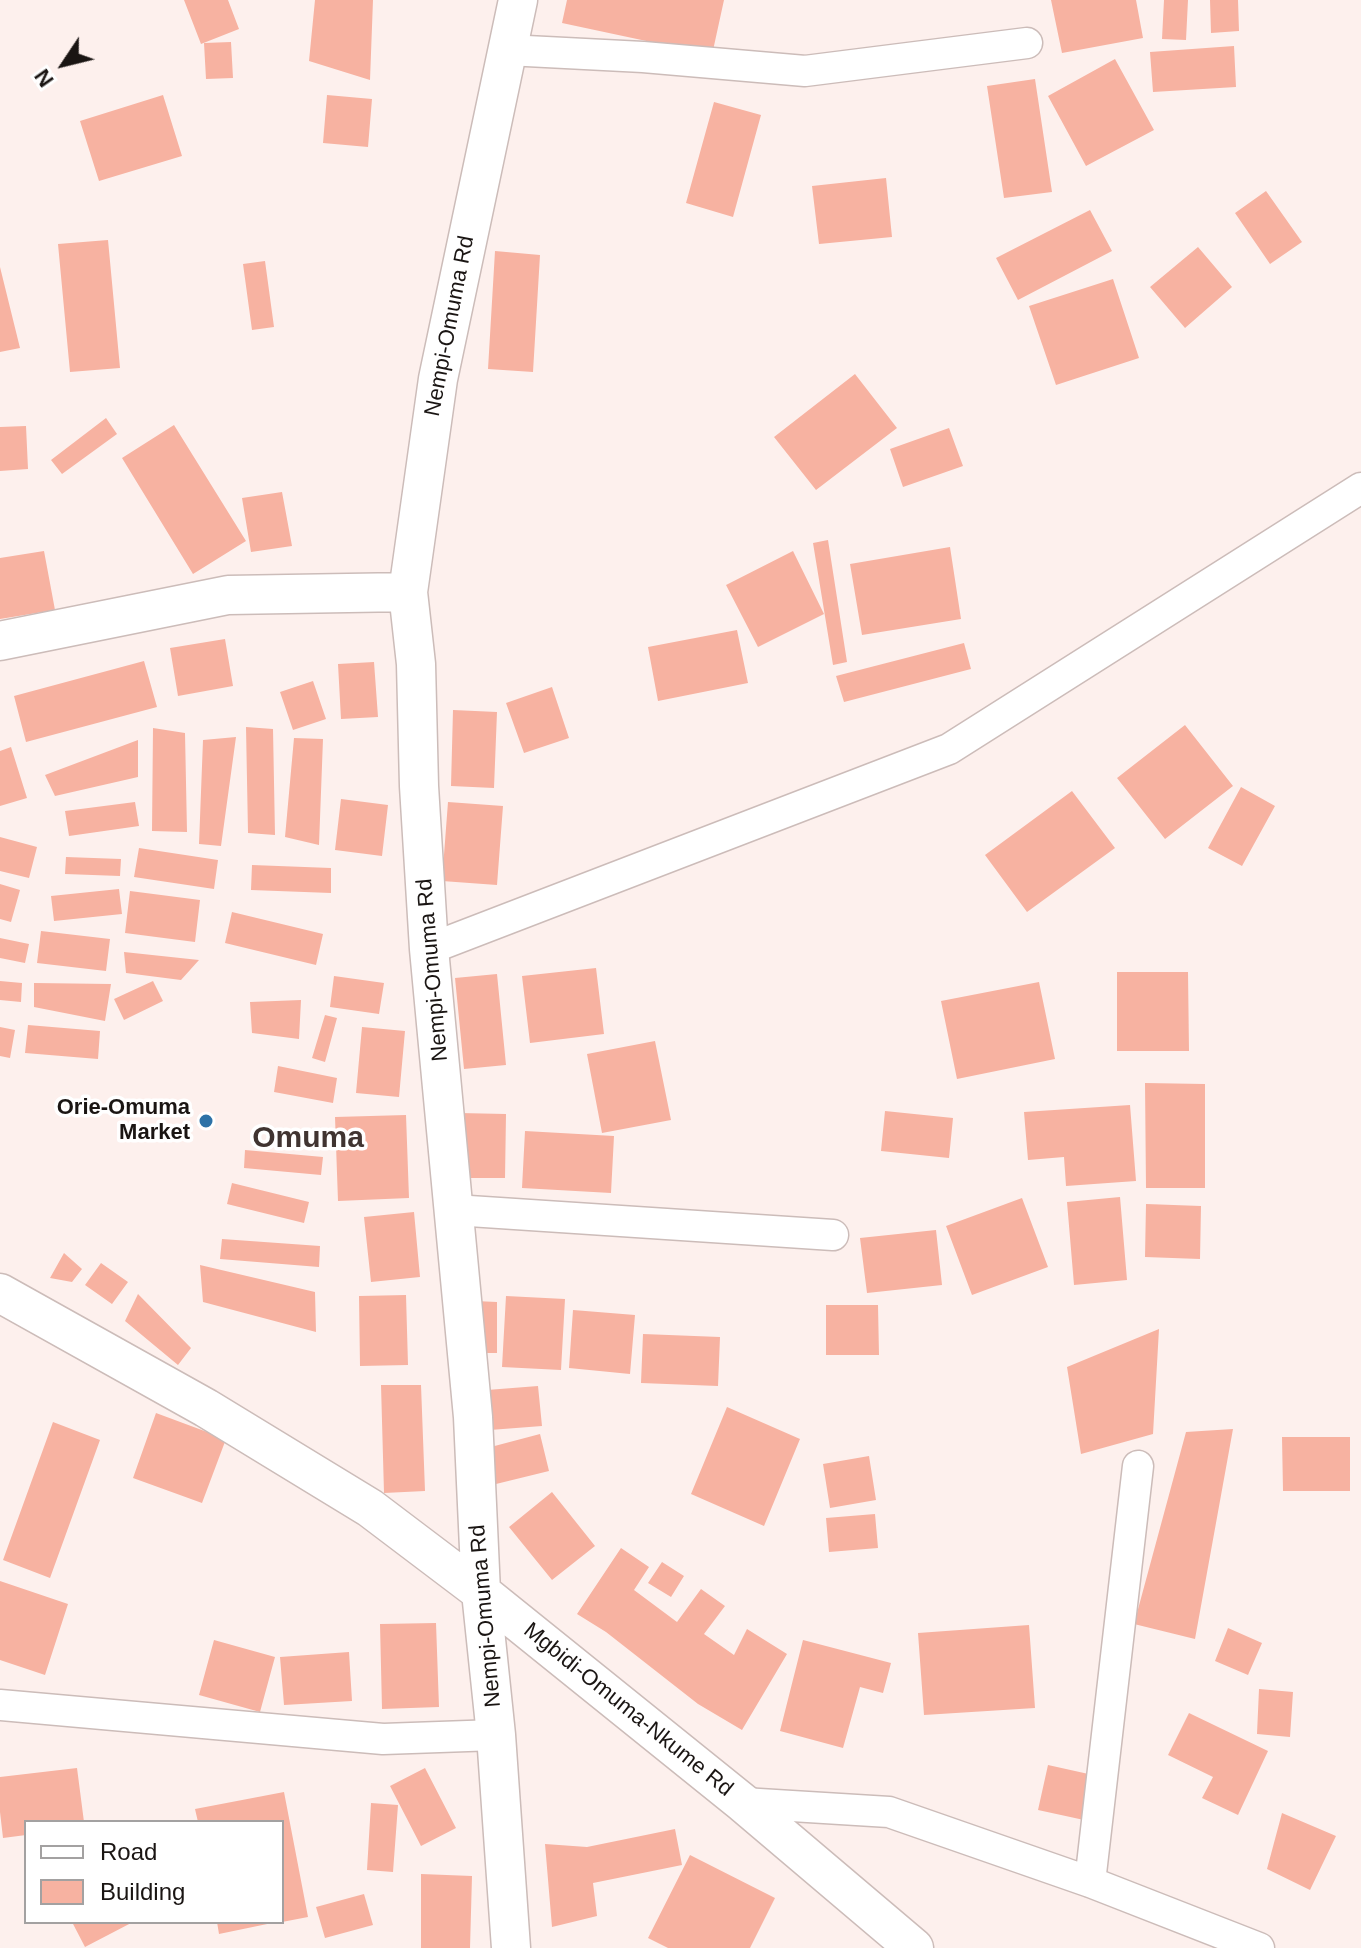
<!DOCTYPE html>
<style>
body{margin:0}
#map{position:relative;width:1361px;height:1948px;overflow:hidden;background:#fdf0ed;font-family:Helvetica,sans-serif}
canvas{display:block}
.legend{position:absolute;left:24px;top:1820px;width:260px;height:104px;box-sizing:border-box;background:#fff;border:2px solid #a3a1a1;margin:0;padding:10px 14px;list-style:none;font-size:24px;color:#1a1513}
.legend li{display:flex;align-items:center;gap:16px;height:40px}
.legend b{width:40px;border:2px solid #a3a1a1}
.north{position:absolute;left:24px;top:24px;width:80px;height:80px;-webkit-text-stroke:6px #fff;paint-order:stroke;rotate:235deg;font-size:22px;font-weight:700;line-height:32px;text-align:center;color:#1a1513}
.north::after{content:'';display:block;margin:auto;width:28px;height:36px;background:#1a1513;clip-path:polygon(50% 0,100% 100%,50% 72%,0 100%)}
</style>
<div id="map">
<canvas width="1361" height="1948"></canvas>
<ul class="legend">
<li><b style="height:10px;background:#fff"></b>Road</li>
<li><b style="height:22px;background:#f7b2a1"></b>Building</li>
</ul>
<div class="north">N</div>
</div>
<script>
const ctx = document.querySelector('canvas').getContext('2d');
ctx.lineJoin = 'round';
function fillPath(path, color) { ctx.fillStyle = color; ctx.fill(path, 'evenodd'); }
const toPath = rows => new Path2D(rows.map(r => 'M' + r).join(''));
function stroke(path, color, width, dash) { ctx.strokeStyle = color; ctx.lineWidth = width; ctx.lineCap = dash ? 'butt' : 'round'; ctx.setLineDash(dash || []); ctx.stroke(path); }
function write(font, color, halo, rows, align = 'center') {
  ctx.font = font + ' Helvetica,sans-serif'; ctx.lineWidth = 7; ctx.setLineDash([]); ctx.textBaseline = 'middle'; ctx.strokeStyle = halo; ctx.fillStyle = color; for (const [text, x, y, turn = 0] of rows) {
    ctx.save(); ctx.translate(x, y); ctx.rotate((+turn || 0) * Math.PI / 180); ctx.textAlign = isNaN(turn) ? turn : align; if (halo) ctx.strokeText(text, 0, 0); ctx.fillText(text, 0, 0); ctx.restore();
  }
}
fillPath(toPath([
 [184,0,228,0,239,29,201,44],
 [315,0,373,0,370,80,309,61],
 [567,0,724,0,712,55,562,23],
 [1051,0,1136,0,1143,38,1062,53],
 [1164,0,1188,0,1186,40,1162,39],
 [1210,0,1238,0,1239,31,1211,33],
 [231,42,233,78,206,79,204,43],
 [1234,46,1236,87,1153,92,1150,52],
 [1115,59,1154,130,1086,166,1048,96],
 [1035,79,1052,192,1004,198,987,86],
 [163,95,182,156,99,181,80,121],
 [327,95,372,99,368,147,323,143],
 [714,102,761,115,733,217,686,203],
 [886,178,892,237,819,244,812,186],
 [1266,191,1302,242,1270,264,1235,213],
 [1090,210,1112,251,1018,300,996,258],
 [108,240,120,368,70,372,58,244],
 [1198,247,1232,287,1185,328,1150,287],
 [495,251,540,255,533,372,488,369],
 [265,261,274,327,252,330,243,264],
 [0,267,20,348,0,352],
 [1113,279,1139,358,1056,385,1029,306],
 [855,374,897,428,816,490,774,437],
 [106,418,117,434,62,474,51,460],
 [174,425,246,541,193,574,122,458],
 [26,426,28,469,0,471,0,427],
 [949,428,963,466,903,487,890,449],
 [282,492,292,546,251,552,242,498],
 [828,540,847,662,833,665,813,543],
 [950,547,961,619,862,635,850,564],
 [44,551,55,610,0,619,0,558],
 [793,551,824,614,758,647,726,585],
 [737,630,748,683,658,701,648,647],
 [225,639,233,686,178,696,170,648],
 [964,643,971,669,844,702,836,676],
 [144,661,157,707,26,742,14,696],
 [374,662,378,717,341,719,338,664],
 [313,681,326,719,293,730,280,692],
 [552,687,569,738,524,753,506,703],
 [453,710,497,712,494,788,451,786],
 [1185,725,1233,786,1165,839,1117,778],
 [246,727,273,729,275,835,248,833],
 [153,728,185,733,187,832,152,831],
 [236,737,221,846,199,844,203,740],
 [294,738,323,739,319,845,285,837],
 [138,740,138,777,55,796,45,775],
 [11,747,27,798,0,806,0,751],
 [1241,787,1275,806,1242,866,1208,848],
 [1072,791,1115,848,1027,912,985,855],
 [341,799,388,805,382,856,335,850],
 [135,802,139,826,69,836,65,811],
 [448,802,503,806,497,885,442,881],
 [0,837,37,847,29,878,0,871],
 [139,848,218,860,214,889,134,877],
 [66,857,121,859,120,876,65,874],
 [252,865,331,868,331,893,251,890],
 [0,884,20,890,11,922,0,919],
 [119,889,122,914,54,921,51,896],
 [130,891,200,900,195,942,125,933],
 [232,912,323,934,316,965,225,943],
 [41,931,110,939,106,971,37,963],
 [0,938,29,944,25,963,0,958],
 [124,952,199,960,181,980,126,973],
 [596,968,604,1034,530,1043,522,976],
 [1117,972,1188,972,1189,1051,1117,1051],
 [497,974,506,1065,464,1069,455,978],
 [334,976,384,983,379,1014,330,1007],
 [0,981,22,983,21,1002,0,1000],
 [153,981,163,1001,124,1020,114,999],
 [1039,982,1055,1059,957,1079,941,1001],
 [34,983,111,984,105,1021,34,1007],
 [301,1000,299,1039,252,1033,250,1002],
 [325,1015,337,1018,325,1062,312,1058],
 [28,1025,100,1031,98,1059,25,1053],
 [0,1027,15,1030,10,1058,0,1056],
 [362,1027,405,1031,399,1097,356,1093],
 [655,1041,671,1120,602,1133,587,1054],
 [278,1066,337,1078,333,1103,274,1092],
 [1145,1083,1205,1084,1205,1188,1146,1188],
 [1130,1105,1136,1181,1066,1186,1064,1157,1028,1160,1024,1112],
 [885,1111,953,1118,949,1158,881,1151],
 [459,1113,506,1114,505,1178,458,1178],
 [406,1115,409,1198,338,1201,335,1117],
 [525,1131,614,1136,611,1193,522,1188],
 [245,1150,323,1157,321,1175,244,1168],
 [232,1183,309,1202,304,1223,227,1204],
 [1120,1197,1127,1280,1074,1285,1067,1202],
 [1022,1198,1048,1267,972,1295,946,1226],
 [1146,1204,1201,1206,1200,1259,1145,1257],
 [414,1212,420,1277,371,1282,364,1217],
 [936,1230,942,1285,867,1293,860,1238],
 [222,1239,320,1246,319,1267,220,1259],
 [64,1253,82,1269,72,1282,50,1278],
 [101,1263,128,1282,112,1304,85,1285],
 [200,1265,315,1292,316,1332,203,1302],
 [138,1294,191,1348,178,1365,125,1321],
 [406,1295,408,1365,360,1366,359,1296],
 [506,1296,565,1299,561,1370,502,1367],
 [475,1301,497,1302,497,1353,474,1353],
 [826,1305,878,1305,879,1355,826,1355],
 [573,1310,635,1315,630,1374,569,1368],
 [1159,1329,1153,1434,1081,1454,1067,1367],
 [643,1334,720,1337,718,1386,641,1383],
 [381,1385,421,1385,425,1491,384,1493],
 [538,1386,542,1426,490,1430,487,1390],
 [727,1407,800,1439,764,1526,691,1494],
 [156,1413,226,1439,202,1503,133,1478],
 [53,1422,100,1440,50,1578,3,1560],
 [1233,1429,1195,1639,1134,1624,1186,1432],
 [540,1434,549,1471,496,1484,487,1448],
 [1282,1437,1350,1437,1350,1491,1283,1491],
 [869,1456,876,1500,830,1508,823,1464],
 [552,1492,595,1546,552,1580,509,1527],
 [875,1514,878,1548,829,1552,826,1518],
 [621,1548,649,1567,634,1590,677,1622,701,1589,725,1606,704,1634,734,1655,747,1629,787,1654,742,1730,698,1704,606,1632,577,1614],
 [662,1562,684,1576,671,1597,648,1583],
 [0,1581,68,1604,45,1675,0,1660],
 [436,1623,439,1707,382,1709,380,1624],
 [1029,1625,1035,1708,924,1715,918,1633],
 [1228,1628,1262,1643,1248,1675,1215,1661],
 [214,1640,275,1657,260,1712,199,1695],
 [803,1640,891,1663,883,1693,860,1687,843,1748,780,1731],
 [349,1652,352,1701,284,1705,280,1657],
 [1259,1689,1293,1692,1290,1737,1257,1734],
 [1189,1713,1268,1751,1238,1815,1202,1798,1213,1777,1168,1755],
 [1048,1765,1093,1775,1084,1820,1038,1810],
 [77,1768,84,1822,26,1822,26,1835,3,1838,0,1812,0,1777],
 [425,1768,456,1828,421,1846,390,1786],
 [284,1792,308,1917,282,1922,282,1822,198,1822,195,1809],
 [371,1803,398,1805,393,1872,367,1870],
 [1282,1813,1336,1836,1310,1890,1267,1869],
 [675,1829,682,1865,593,1883,597,1916,552,1927,545,1844,587,1847],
 [690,1855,775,1898,750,1948,668,1948,648,1938],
 [421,1874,472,1876,470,1948,421,1948],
 [364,1894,373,1925,325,1938,316,1907],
 [72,1922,133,1922,85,1947],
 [217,1922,272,1922,272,1923,219,1934]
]), '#f7b2a1');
const minor = toPath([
 [507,50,643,57,805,71,1027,43],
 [429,949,949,749,1361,488],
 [454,1210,833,1235],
 [0,1705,383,1739,496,1735],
 [743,1803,889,1812,1090,1882,1259,1948],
 [1090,1882,1138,1466]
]);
const tertiary = toPath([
 [0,641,228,595,408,592],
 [0,1293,206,1408,370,1508,481,1592,743,1803,914,1948],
 [511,1948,496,1735,481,1592,473,1417,429,949,419,786,416,664,408,592,438,379,518,0]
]);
stroke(minor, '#ccbcb9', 33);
stroke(tertiary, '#ccbcb9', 41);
stroke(minor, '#fff', 30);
stroke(tertiary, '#fff', 38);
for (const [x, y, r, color] of [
 [206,1121,8,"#2d72a7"]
]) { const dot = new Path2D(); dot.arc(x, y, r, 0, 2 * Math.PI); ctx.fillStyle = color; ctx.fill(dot); stroke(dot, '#fff', 3); }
write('22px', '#1a1513', '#fff', [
 ["Nempi-Omuma Rd",450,326,-79],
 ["Nempi-Omuma Rd",433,970,-95],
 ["Nempi-Omuma Rd",486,1616,-95],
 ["Mgbidi-Omuma-Nkume Rd",628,1710,39]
]);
write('bold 22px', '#1a1513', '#fff', [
 ["Orie-Omuma",190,1108],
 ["Market",190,1133]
], 'right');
write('bold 30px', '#403431', '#fff', [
 ["Omuma",308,1139]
]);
</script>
